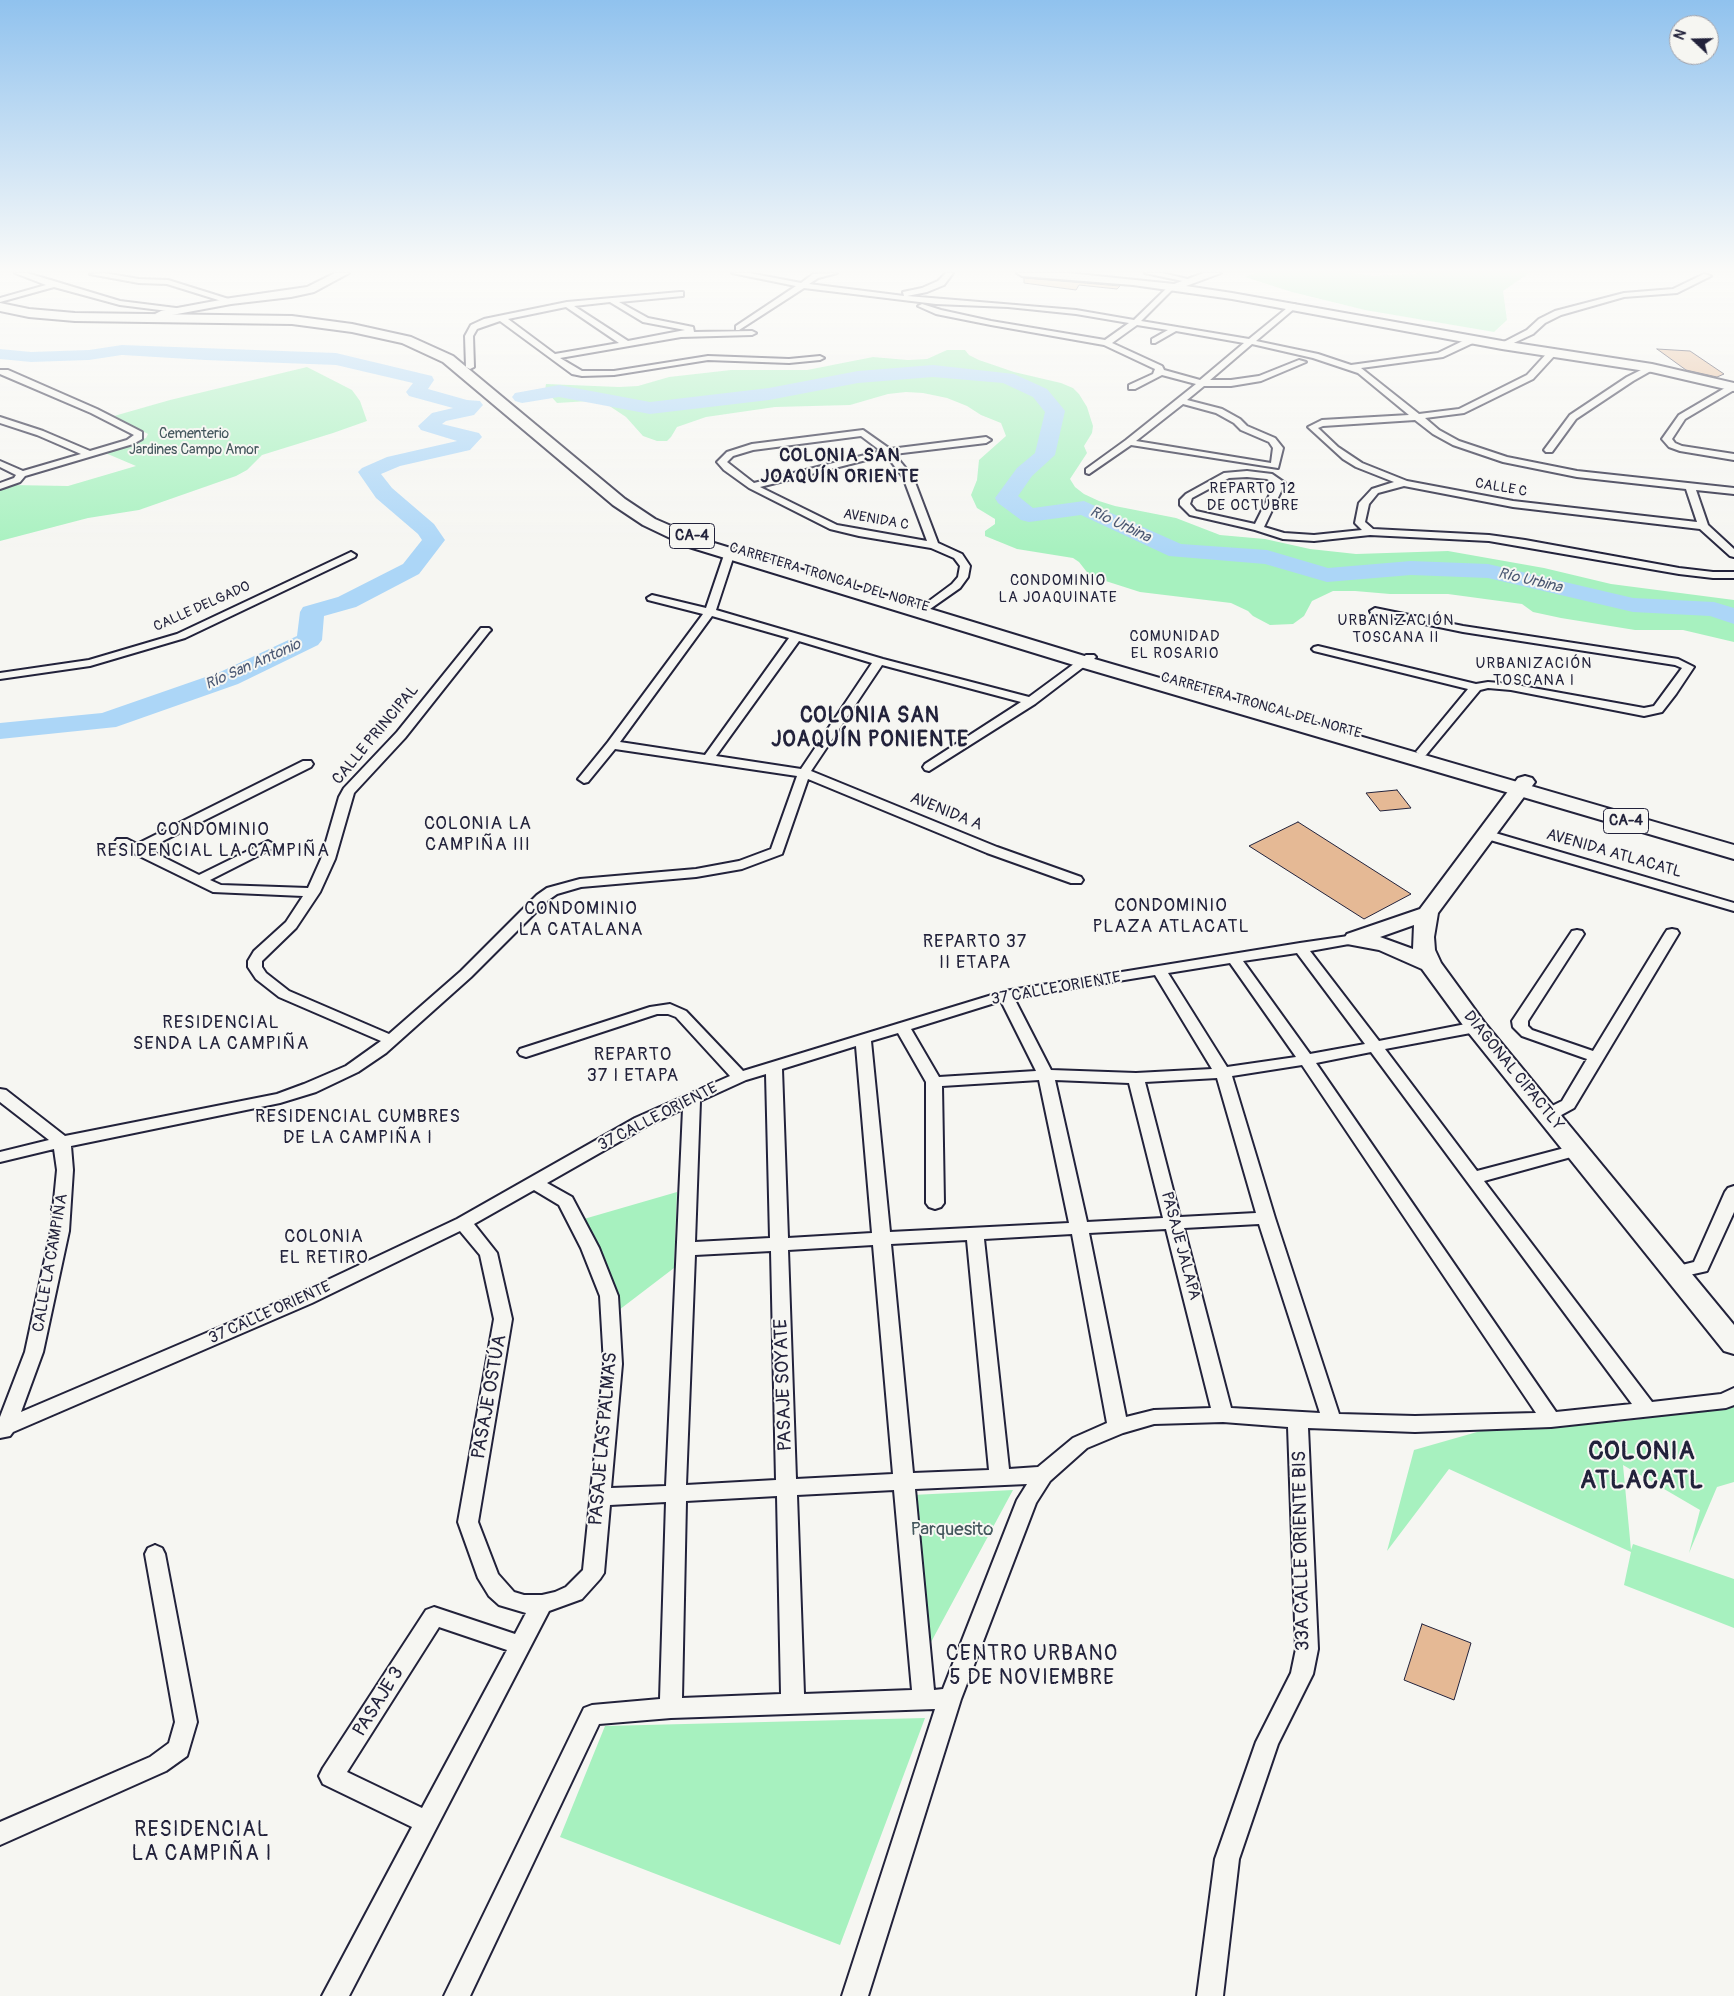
<!DOCTYPE html>
<meta charset="utf-8">
<style>
body{margin:0}
#map{position:relative;width:1734px;height:1996px;overflow:hidden;background:#f6f6f2;font-family:Pangolin,sans-serif}
canvas{display:block}
.north{position:absolute;left:1669px;top:15px;width:50px;height:50px;box-sizing:border-box;background:#f6f6f2;border:1px solid #a1a1a9;border-radius:50%;rotate:291deg;font-size:14px;font-weight:700;line-height:20px;text-align:center;color:#22223b}
.north::after{content:'';display:block;margin:auto;width:18px;height:22px;background:#22223b;clip-path:polygon(50% 0,100% 100%,50% 72%,0 100%)}
</style>
<div id="map">
<canvas width="1734" height="1996"></canvas>
<div class="north">N</div>
</div>
<script>
const ctx = document.querySelector('canvas').getContext('2d');
ctx.lineJoin = 'round';
function fillPath(path, color) { ctx.fillStyle = color; ctx.fill(path, 'evenodd'); }
const toPath = rows => new Path2D(rows.map(r => 'M' + r).join(''));
function stroke(path, color, width, dash) { ctx.strokeStyle = color; ctx.lineWidth = width; ctx.lineCap = dash ? 'butt' : 'round'; ctx.setLineDash(dash || []); ctx.stroke(path); }
function write(font, color, halo, rows, align = 'center') {
  ctx.font = font + ' Pangolin,sans-serif'; ctx.lineWidth = 4; ctx.setLineDash([]); ctx.textBaseline = 'middle'; ctx.strokeStyle = halo; ctx.fillStyle = color; for (const [text, x, y, turn = 0] of rows) {
    ctx.save(); ctx.translate(x, y); ctx.rotate((+turn || 0) * Math.PI / 180); ctx.textAlign = isNaN(turn) ? turn : align; if (halo) ctx.strokeText(text, 0, 0); ctx.fillText(text, 0, 0); ctx.restore();
  }
}
fillPath(toPath([
 [1254,273,1354,273,1374,276,1419,273,1529,273,1503,291,1507,320,1494,332,1365,310,1292,292,1245,277],
 [947,350,965,350,969,355,979,360,1014,372,1061,383,1073,388,1079,394,1087,407,1093,426,1092,433,1084,446,1087,453,1070,479,1075,487,1084,494,1099,501,1115,506,1176,518,1220,535,1265,539,1310,549,1356,554,1448,551,1544,568,1611,584,1734,600,1734,642,1683,630,1635,630,1561,618,1533,612,1522,604,1448,594,1390,594,1355,591,1333,591,1312,601,1304,616,1293,624,1270,625,1253,616,1248,611,1231,603,1140,592,1090,576,1079,562,1073,558,1017,549,985,536,985,531,995,524,995,519,977,508,971,495,977,480,979,460,1006,436,1001,423,981,415,967,406,947,398,923,393,906,392,888,394,850,405,775,407,706,417,677,427,671,437,667,441,657,441,643,436,626,417,608,405,589,401,557,403,545,390,546,384,619,387,638,386,669,377,731,370,807,370,873,357,908,360,927,359],
 [307,367,352,390,360,401,367,421,333,433,262,455,247,470,236,476,139,510,88,518,0,541,0,488,12,485,68,486,136,466,103,452,140,440,146,438,148,434,114,416,170,400],
 [677,1192,674,1268,619,1310,577,1221],
 [1734,1406,1734,1482,1717,1487,1689,1553,1700,1510,1623,1465,1631,1550,1633,1544,1734,1579,1734,1628,1624,1585,1631,1552,1449,1469,1387,1551,1414,1450,1505,1424,1618,1422],
 [1013,1490,930,1644,912,1495],
 [925,1718,840,1945,560,1837,605,1726]
]), '#a7f1bf');
fillPath(toPath([
 [122,345,336,353,432,376,434,380,428,389,467,400,480,401,483,405,474,415,446,421,442,424,479,433,482,437,470,450,400,466,381,474,392,488,434,524,445,540,419,574,356,607,324,616,322,640,318,645,238,684,116,727,0,739,0,723,102,713,220,672,297,636,300,612,303,607,338,597,403,564,422,540,418,534,376,498,358,472,362,468,387,457,457,441,421,430,418,426,432,413,453,408,409,396,406,392,413,383,336,365,205,360,122,355,89,360,31,362,0,359,0,349,31,352,89,350,122,345],
 [933,365,1014,374,1047,389,1062,407,1065,411,1055,455,1032,476,1018,496,1033,508,1084,501,1181,544,1267,550,1328,568,1411,561,1488,564,1633,598,1714,602,1734,608,1734,624,1710,616,1633,612,1488,578,1411,575,1327,582,1265,564,1169,556,1081,515,1029,522,1021,520,998,503,995,498,1017,468,1035,453,1045,412,1033,397,1003,383,933,377,858,383,769,400,650,414,559,397,522,403,515,401,512,397,515,393,559,385,650,402,769,388,858,371,933,365]
]), '#acd6f7');
const building = toPath([
 [1024,278,1120,286,1117,289,1079,285,1076,290,1024,283,1024,278],
 [1657,349,1690,351,1724,374,1717,377,1686,370,1657,349],
 [1397,790,1411,808,1380,811,1366,793,1397,790],
 [1298,822,1411,894,1364,919,1249,846,1298,822],
 [1422,1624,1471,1643,1454,1700,1404,1680,1422,1624]
]);
fillPath(building, '#e5b995');
stroke(building, '#22223b', 1);
const street = toPath([
 [15,273,27,273,120,301,176,308,180,310,176,312,120,305,54,287,0,302,0,298,46,285,15,273],
 [104,273,139,279,168,280,235,301,228,303,167,284,139,283,90,274,104,273],
 [732,273,749,273,801,283,813,274,837,273,818,278,809,284,904,296,903,292,922,288,938,281,946,273,953,273,944,285,927,292,907,296,1076,310,1134,320,1170,285,1174,287,1173,289,1141,321,1249,339,1292,304,1295,304,1295,308,1256,341,1318,354,1351,365,1438,353,1469,338,1475,338,1475,342,1443,357,1361,368,1419,414,1459,409,1527,375,1549,351,1555,351,1555,355,1533,379,1464,413,1425,418,1439,430,1459,441,1507,457,1577,471,1734,488,1734,494,1696,490,1708,525,1734,549,1734,557,1730,556,1700,529,1513,507,1404,486,1378,493,1369,504,1365,522,1373,529,1489,535,1525,540,1679,568,1713,572,1734,572,1734,578,1713,578,1679,574,1489,541,1370,535,1314,541,1283,539,1255,530,1190,515,1180,505,1180,500,1186,494,1224,473,1247,471,1272,474,1285,483,1264,527,1284,533,1314,535,1362,530,1355,523,1359,503,1372,489,1394,482,1356,467,1343,459,1308,427,1322,420,1409,415,1358,373,1313,358,1252,344,1210,380,1231,380,1259,376,1299,360,1306,362,1261,381,1231,386,1204,386,1187,400,1222,409,1240,419,1247,426,1275,438,1283,448,1278,468,1131,445,1089,474,1086,473,1086,469,1126,440,1196,384,1162,375,1135,389,1129,389,1129,385,1153,374,1155,369,1104,345,991,325,936,314,918,306,922,304,941,310,991,321,1105,340,1129,323,1076,314,1008,307,936,304,804,288,739,330,736,330,736,326,796,286,732,273],
 [1137,325,1168,330,1152,339,1152,343,1155,343,1176,331,1244,343,1200,380,1164,370,1162,366,1112,343,1137,325],
 [1183,404,1216,413,1234,423,1241,430,1269,442,1273,448,1271,463,1136,441,1183,404],
 [1415,420,1433,434,1453,445,1503,462,1577,477,1686,489,1697,522,1513,501,1407,481,1362,463,1338,447,1318,428,1323,426,1415,420],
 [1247,477,1267,479,1275,484,1255,524,1196,511,1190,504,1192,498,1229,478,1247,477],
 [1145,273,1162,273,1196,281,1192,283,1145,273],
 [1704,274,1711,276,1677,293,1624,297,1561,315,1545,323,1533,334,1505,347,1498,345,1527,330,1539,319,1555,311,1624,293,1673,289,1704,274],
 [680,292,683,292,683,296,619,302,648,318,693,327,694,332,752,331,756,333,752,335,681,337,560,358,582,371,614,371,708,356,789,359,820,356,824,358,820,360,789,363,708,360,614,375,582,376,572,374,500,321,477,329,473,336,474,367,470,369,466,367,465,336,471,325,484,319,567,302,680,292],
 [610,302,643,322,685,330,628,341,574,306,610,302],
 [566,307,619,343,555,354,508,319,566,307],
 [1649,366,1656,368,1633,381,1576,419,1552,452,1546,452,1544,450,1570,415,1627,377,1649,366],
 [0,370,8,370,97,409,142,432,142,439,133,444,25,476,20,482,0,489,0,483,14,478,16,475,0,467,0,461,23,471,81,454,37,435,0,423,0,417,43,431,90,451,127,440,134,435,91,413,0,374,0,370],
 [1730,385,1734,385,1734,390,1685,419,1672,439,1675,443,1682,446,1734,454,1734,460,1680,451,1669,447,1662,439,1679,415,1730,385],
 [863,430,890,449,986,437,991,440,986,443,894,454,913,477,938,543,962,554,970,566,968,577,960,588,930,609,926,610,921,607,952,584,958,577,960,566,954,558,931,548,859,536,830,529,749,488,724,470,717,462,727,452,752,444,863,430],
 [861,436,881,451,754,483,727,462,733,456,753,450,861,436],
 [886,455,903,477,927,541,837,525,760,487,886,455],
 [351,552,356,555,355,557,185,638,90,666,0,679,0,673,89,660,177,634,351,552],
 [729,552,734,555,716,610,883,659,1029,697,1086,655,1094,655,1096,657,1094,659,1035,704,929,771,925,770,923,767,925,764,1021,702,882,665,811,771,997,847,1081,877,1083,880,1081,883,1071,883,987,853,808,779,782,854,742,869,696,877,581,887,557,894,547,901,471,977,386,1053,358,1072,316,1092,280,1103,71,1146,73,1170,69,1231,43,1352,21,1412,300,1293,457,1219,635,1118,730,1076,676,1017,668,1014,657,1014,526,1057,520,1055,518,1052,520,1049,650,1007,670,1004,686,1011,743,1071,1005,991,1300,943,1355,935,1360,936,1362,939,1360,942,1310,951,1379,1041,1476,1022,1481,1024,1484,1027,1481,1030,1476,1032,1385,1049,1477,1171,1576,1145,1582,1146,1584,1150,1582,1154,1484,1181,1652,1402,1721,1394,1734,1388,1734,1405,1726,1408,1551,1427,1415,1432,1308,1428,1318,1649,1313,1674,1278,1744,1239,1859,1223,1996,1197,1996,1215,1859,1256,1742,1291,1673,1296,1649,1288,1427,1223,1422,1154,1424,1123,1433,1087,1448,1050,1481,1036,1503,961,1699,868,1996,842,1996,935,1709,671,1718,599,1724,470,1996,444,1996,584,1708,592,1705,660,1699,666,1502,610,1505,604,1573,600,1579,582,1599,549,1611,349,1996,322,1996,412,1827,323,1784,319,1776,323,1768,426,1610,434,1607,515,1634,526,1613,499,1605,489,1596,478,1578,458,1522,494,1319,480,1255,460,1231,312,1303,13,1432,10,1436,0,1438,0,1417,25,1352,51,1231,57,1170,54,1149,0,1162,0,1152,49,1140,0,1102,0,1089,6,1090,65,1136,277,1094,304,1084,346,1066,381,1041,279,997,256,979,248,967,248,961,254,951,286,922,303,896,213,892,117,845,115,842,117,839,127,839,137,844,303,761,311,761,313,764,311,767,147,849,199,875,268,841,275,845,273,848,210,880,221,885,308,888,321,859,339,797,344,788,397,732,481,628,489,628,491,630,489,632,405,738,354,793,335,859,320,892,296,928,262,961,262,967,266,973,289,991,389,1034,461,971,537,895,547,888,580,879,696,869,739,861,771,849,797,776,615,749,588,782,584,783,578,779,608,742,703,614,648,600,647,598,652,595,706,608,724,555,729,552],
 [712,616,789,638,705,755,620,742,712,616],
 [799,641,872,663,801,769,716,756,799,641],
 [1297,953,1365,1044,1310,1054,1243,961,1297,953],
 [1230,963,1296,1057,1227,1067,1168,973,1230,963],
 [1155,975,1212,1069,1136,1073,1051,1070,1014,998,1155,975],
 [1001,1001,1036,1071,939,1077,911,1029,1001,1001],
 [898,1033,926,1082,926,1203,929,1207,935,1209,941,1207,944,1203,942,1086,1039,1080,1069,1223,890,1232,871,1041,898,1033],
 [856,1046,872,1233,788,1238,782,1069,856,1046],
 [1371,1052,1632,1404,1556,1412,1316,1063,1371,1052],
 [1302,1065,1536,1413,1415,1416,1339,1414,1275,1218,1232,1076,1302,1065],
 [766,1074,770,1238,695,1242,700,1101,746,1080,766,1074],
 [1217,1078,1256,1213,1180,1217,1145,1082,1217,1078],
 [1055,1080,1129,1083,1163,1218,1087,1222,1055,1080],
 [683,1109,666,1486,611,1488,622,1364,618,1296,599,1248,572,1197,547,1183,647,1126,683,1109],
 [534,1190,559,1205,581,1248,600,1296,604,1364,583,1570,566,1587,555,1592,542,1595,524,1595,514,1592,498,1574,478,1522,512,1319,497,1253,474,1224,534,1190],
 [1259,1224,1320,1413,1231,1408,1184,1228,1259,1224],
 [1166,1229,1211,1408,1154,1410,1126,1417,1089,1233,1166,1229],
 [1072,1234,1107,1423,1073,1438,1038,1467,1009,1469,984,1239,1072,1234],
 [967,1240,989,1470,913,1473,891,1244,967,1240],
 [873,1245,893,1474,796,1479,788,1250,873,1245],
 [771,1251,776,1480,686,1485,695,1255,771,1251],
 [1027,1484,1017,1500,943,1689,934,1690,915,1489,1027,1484],
 [894,1490,912,1690,804,1694,797,1495,894,1490],
 [777,1496,781,1694,682,1698,686,1501,777,1496],
 [439,1627,507,1650,422,1808,347,1772,439,1627],
 [1375,608,1463,626,1678,659,1694,667,1676,694,1662,712,1644,716,1511,690,1488,688,1480,690,1426,755,1422,756,1416,752,1468,689,1314,651,1312,649,1314,647,1318,646,1476,684,1488,682,1511,684,1644,708,1654,706,1682,668,1675,665,1463,632,1371,613,1370,611,1375,608],
 [1485,830,1734,903,1734,911,1480,837,1478,834,1485,830],
 [1672,929,1677,930,1679,933,1574,1108,1554,1119,1548,1120,1542,1119,1540,1115,1542,1111,1562,1101,1587,1059,1522,1036,1513,1027,1512,1021,1572,931,1577,930,1582,931,1584,934,1528,1021,1528,1026,1532,1030,1593,1051,1665,933,1667,930,1672,929],
 [1734,1186,1734,1212,1707,1271,1676,1278,1670,1276,1667,1272,1670,1268,1694,1262,1725,1192,1728,1188,1734,1186],
 [155,1545,162,1548,165,1554,197,1722,187,1756,166,1771,0,1845,0,1822,150,1757,169,1743,175,1722,145,1554,148,1548,155,1545]
]);
const secondary = toPath([
 [335,273,349,273,314,292,291,297,231,304,161,317,155,314,161,311,231,298,307,287,335,273],
 [1017,273,1068,273,1174,284,1204,273,1221,273,1186,286,1232,293,1502,341,1652,364,1734,383,1734,391,1652,372,1502,349,1232,299,1133,285,1022,276,1017,273],
 [1525,776,1532,778,1535,782,1438,913,1434,937,1435,950,1441,963,1484,1022,1734,1325,1734,1354,1724,1351,1468,1032,1422,969,1379,950,1347,944,1344,939,1347,934,1420,909,1518,778,1525,776],
 [1414,925,1413,949,1380,937,1414,925]
]);
const primary = toPath([
 [0,303,29,309,75,313,292,316,352,324,411,337,453,356,625,499,655,519,701,539,1091,658,1734,845,1734,859,1077,666,689,547,643,525,613,505,443,362,402,343,352,332,292,324,75,321,29,317,0,311,0,303]
]);
stroke(street, '#22223b', 4);
stroke(secondary, '#22223b', 4);
stroke(primary, '#22223b', 4);
fillPath(street, '#f6f6f2');
fillPath(secondary, '#f6f6f2');
fillPath(primary, '#f6f6f2');
const sky = ctx.createLinearGradient(0, 0, 0, 553);
sky.addColorStop(0, '#90c2ee');
sky.addColorStop(0.49, '#fbfbf9');
sky.addColorStop(1, '#fbfbf900');
ctx.fillStyle = sky;
ctx.fillRect(0, 0, 1734, 553);
write('14px', '#43565c', '#f6f6f2', [
 ["Cementerio",194,434],
 ["Jardines Campo Amor",194,450]
]);
write('14px', '#22223b', '#f6f6f2', [
 ["CALLE C",1501,488,10],
 ["AVENIDA C",876,520,10],
 ["CARRETERA TRONCAL DEL NORTE",829,578,17],
 ["CALLE DELGADO",202,607,-24],
 ["CARRETERA TRONCAL DEL NORTE",1261,706,16]
]);
ctx.letterSpacing = '1px';
write('15px', '#22223b', '#f6f6f2', [
 ["REPARTO 12",1253,489],
 ["DE OCTUBRE",1253,506],
 ["CONDOMINIO",1058,581],
 ["LA JOAQUINATE",1058,598],
 ["URBANIZACIÓN",1396,621],
 ["TOSCANA II",1396,638],
 ["COMUNIDAD",1175,637],
 ["EL ROSARIO",1175,654],
 ["URBANIZACIÓN",1534,664],
 ["TOSCANA I",1534,681]
]);
ctx.letterSpacing = '0px';
write('italic 15px', '#4b5873', '#f6f6f2', [
 ["Río Urbina",1120,525,25],
 ["Río Urbina",1530,581,13],
 ["Río San Antonio",253,665,-24]
]);
for (const [x, y, w] of [
 [692,536,45],
 [1626,821,45]
]) { const box = new Path2D(); box.roundRect(x - w / 2, y - 12.5, w, 25, 4); ctx.fillStyle = '#f6f6f2'; ctx.fill(box); stroke(box, '#22223b', 1); }
write('bold 15px', '#22223b', null, [
 ["CA-4",692,536],
 ["CA-4",1626,821]
]);
write('16px', '#22223b', '#f6f6f2', [
 ["CALLE PRINCIPAL",376,735,-50],
 ["AVENIDA A",946,812,22],
 ["AVENIDA ATLACATL",1614,854,16],
 ["37 CALLE ORIENTE",1056,989,-10],
 ["DIAGONAL CIPACTLY",1513,1071,51],
 ["37 CALLE ORIENTE",658,1117,-27],
 ["PASAJE JALAPA",1180,1246,75],
 ["CALLE LA CAMPIÑA",51,1263,-80],
 ["37 CALLE ORIENTE",270,1313,-24]
]);
ctx.letterSpacing = '1px';
write('bold 18px', '#22223b', '#f6f6f2', [
 ["COLONIA SAN",840,456],
 ["JOAQUÍN ORIENTE",840,477]
]);
ctx.letterSpacing = '0px';
ctx.letterSpacing = '1px';
write('18px', '#22223b', '#f6f6f2', [
 ["COLONIA LA",478,824],
 ["CAMPIÑA III",478,845],
 ["CONDOMINIO",213,830],
 ["RESIDENCIAL LA CAMPIÑA",213,851],
 ["CONDOMINIO",1171,906],
 ["PLAZA ATLACATL",1171,927],
 ["CONDOMINIO",581,909],
 ["LA CATALANA",581,930],
 ["REPARTO 37",975,942],
 ["II ETAPA",975,963],
 ["RESIDENCIAL",221,1023],
 ["SENDA LA CAMPIÑA",221,1044],
 ["REPARTO",633,1055],
 ["37 I ETAPA",633,1076],
 ["RESIDENCIAL CUMBRES",358,1117],
 ["DE LA CAMPIÑA I",358,1138],
 ["COLONIA",324,1237],
 ["EL RETIRO",324,1258]
]);
ctx.letterSpacing = '0px';
write('19px', '#22223b', '#f6f6f2', [
 ["PASAJE SOYATE",784,1385,-92],
 ["PASAJE OSTÚA",490,1397,-80],
 ["PASAJE LAS PALMAS",604,1439,-85],
 ["33A CALLE ORIENTE BIS",1302,1551,-91],
 ["PASAJE 3",379,1702,-58]
]);
write('19px', '#43565c', '#f6f6f2', [
 ["Parquesito",952,1530]
]);
ctx.letterSpacing = '1px';
write('bold 21px', '#22223b', '#f6f6f2', [
 ["COLONIA SAN",870,717],
 ["JOAQUÍN PONIENTE",870,741]
]);
ctx.letterSpacing = '0px';
ctx.letterSpacing = '1px';
write('21px', '#22223b', '#f6f6f2', [
 ["CENTRO URBANO",1032,1655],
 ["5 DE NOVIEMBRE",1032,1679],
 ["RESIDENCIAL",202,1831],
 ["LA CAMPIÑA I",202,1855]
]);
ctx.letterSpacing = '0px';
ctx.letterSpacing = '1px';
write('bold 25px', '#22223b', '#f6f6f2', [
 ["COLONIA",1642,1453],
 ["ATLACATL",1642,1482]
]);
ctx.letterSpacing = '0px';
</script>
